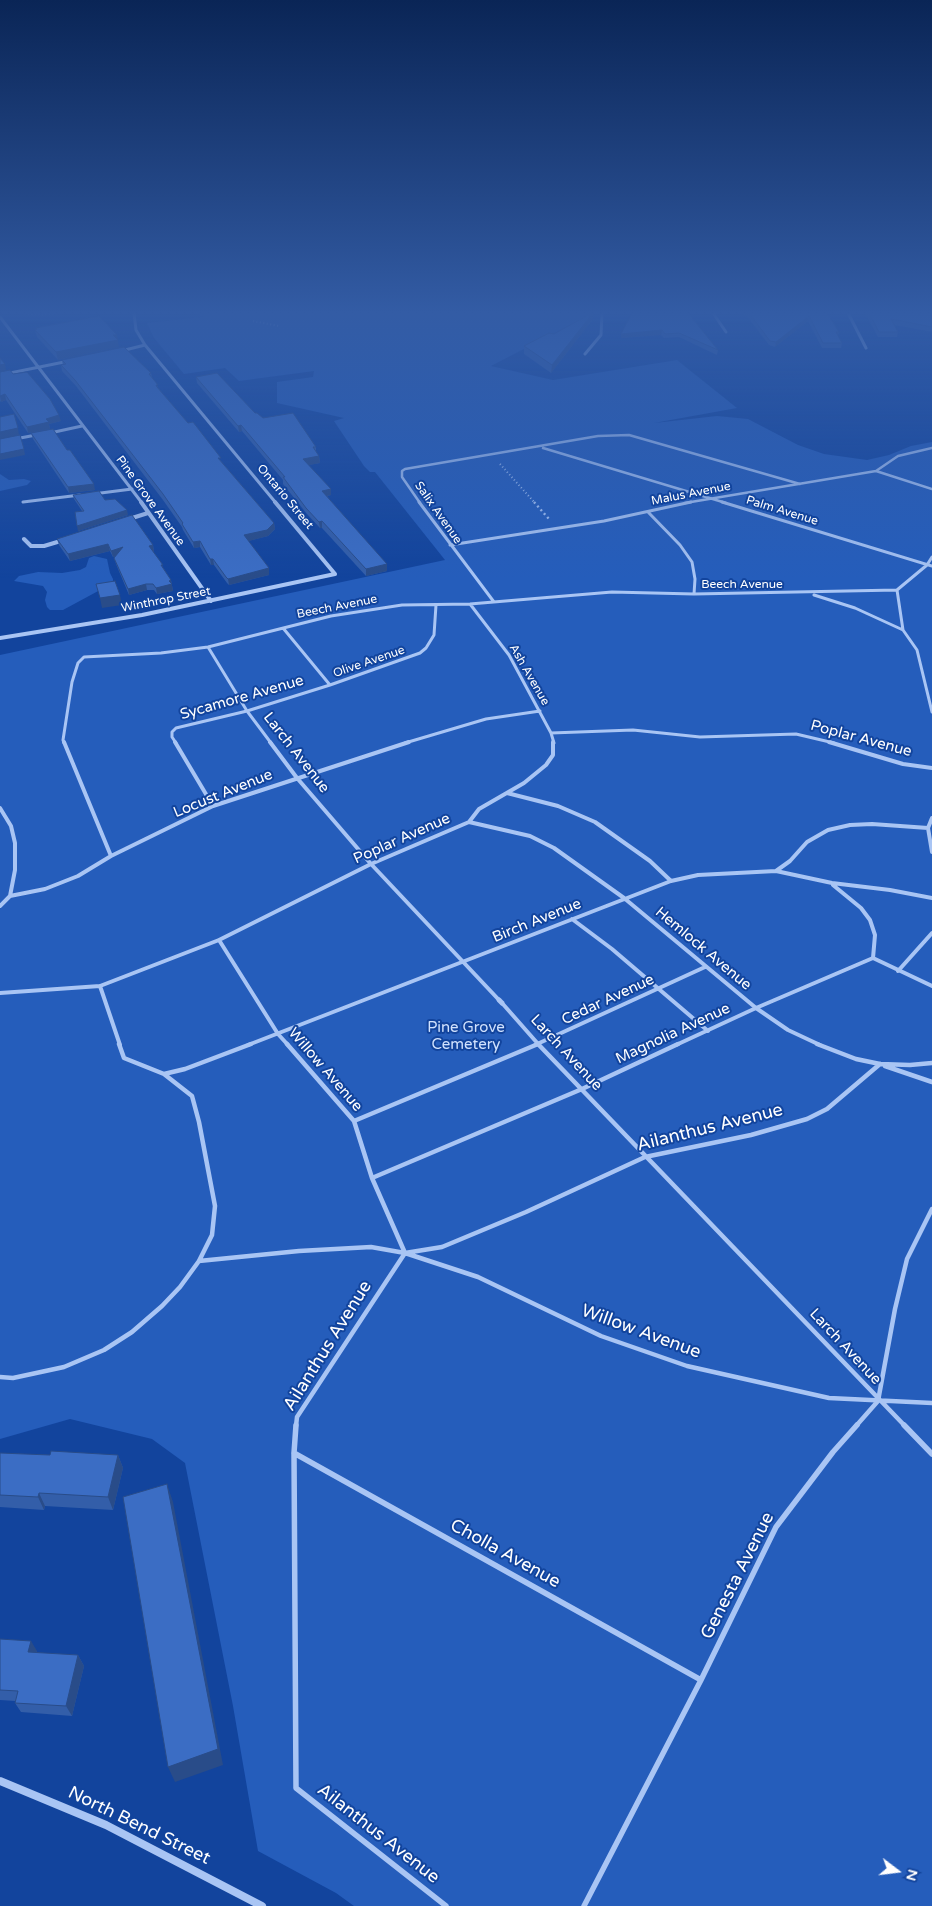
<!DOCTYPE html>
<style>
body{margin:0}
#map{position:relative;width:932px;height:1906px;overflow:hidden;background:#12449d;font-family:"Varela Round",sans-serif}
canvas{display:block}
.north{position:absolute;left:872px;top:1846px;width:50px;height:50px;-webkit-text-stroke:4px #12449d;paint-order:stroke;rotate:105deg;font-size:14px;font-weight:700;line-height:20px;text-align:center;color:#fff}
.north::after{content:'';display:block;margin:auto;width:18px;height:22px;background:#fff;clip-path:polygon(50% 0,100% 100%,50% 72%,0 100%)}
</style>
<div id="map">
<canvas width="932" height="1906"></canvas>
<div class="north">N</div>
</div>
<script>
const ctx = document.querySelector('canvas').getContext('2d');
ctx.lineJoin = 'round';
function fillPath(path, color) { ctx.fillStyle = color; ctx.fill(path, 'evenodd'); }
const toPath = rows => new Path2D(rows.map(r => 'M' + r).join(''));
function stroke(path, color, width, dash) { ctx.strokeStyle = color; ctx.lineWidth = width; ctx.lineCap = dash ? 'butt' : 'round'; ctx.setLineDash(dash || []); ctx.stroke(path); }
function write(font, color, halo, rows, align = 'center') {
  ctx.font = font + ' "Varela Round",sans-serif'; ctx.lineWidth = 4; ctx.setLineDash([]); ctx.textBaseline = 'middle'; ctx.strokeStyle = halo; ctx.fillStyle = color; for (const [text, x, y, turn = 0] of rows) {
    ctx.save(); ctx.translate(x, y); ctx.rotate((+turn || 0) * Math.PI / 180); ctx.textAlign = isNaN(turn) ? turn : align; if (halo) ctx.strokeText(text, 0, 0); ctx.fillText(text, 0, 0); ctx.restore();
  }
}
fillPath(toPath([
 [196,313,593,313,491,366,553,380,677,360,737,408,654,423,717,416,748,419,798,445,824,454,867,460,889,455,911,446,932,442,932,1906,354,1906,336,1893,258,1851,233,1706,185,1463,152,1439,70,1419,0,1439,0,655,445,560,375,472,370,472,364,466,334,421,344,418,277,403,277,382,313,377,314,371,239,381,225,368,184,374,154,338,147,323,203,317],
 [0,474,9,480,24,479,31,481,27,485,0,491],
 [94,556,107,559,110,573,113,579,113,583,63,610,50,610,47,607,45,600,47,592,43,586,14,581,19,576,38,572,62,573,80,570,86,567,89,558]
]), '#255dbb');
stroke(toPath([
 [21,313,41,315,59,313],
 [253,321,279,326],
 [500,464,535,503]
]), '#a9c5f4', 2, [1, 2.5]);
stroke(toPath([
 [534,502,549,519]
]), '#a9c5f4', 2.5, [2, 3]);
stroke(toPath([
 [543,448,726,503],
 [876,471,932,489],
 [420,503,402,477,402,471,405,469,598,436,629,435,800,484],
 [685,503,876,471,898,456,932,448]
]), '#a9c5f4', 2.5);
stroke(toPath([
 [419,502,494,602],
 [722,502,932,566],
 [648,512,680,545,692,562,695,579,694,594],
 [450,545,604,521,691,502],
 [897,590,927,565,932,557],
 [814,595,855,608,903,630],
 [470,604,509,655,551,733,554,743],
 [283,628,330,685],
 [208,647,247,711,271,743],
 [551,733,633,730,700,737,796,734,834,743],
 [64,743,63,740,72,682,78,663,84,657,161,653,208,647,331,616,402,605,470,604,612,592,694,594,897,590,903,630,917,650,932,712],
 [176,743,172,737,172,732,176,728,247,711,330,685,420,653,426,648,434,635,436,605],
 [405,743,486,719,540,711]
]), '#a9c5f4', 3);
stroke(toPath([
 [64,742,111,856],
 [175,742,213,806],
 [270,742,297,778,371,864,499,1000],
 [829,742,903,764,932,768],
 [507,793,558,806,595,822,650,861,671,881],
 [0,808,11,826,15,843,15,870,10,896],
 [932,818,928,828,932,852],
 [469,822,530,836,554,848,624,898,756,1008,788,1030,820,1045],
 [776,871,790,861,807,842,828,830,850,825,872,824,928,828],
 [833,885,861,908,870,920,875,935,873,958],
 [10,896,45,889,78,876,111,856,213,806,409,742],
 [0,906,10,896],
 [572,919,612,949,708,1031],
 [219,940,278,1034,288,1045],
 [873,958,932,986],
 [898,971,932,933],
 [100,986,120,1045],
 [0,993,100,986,219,940,371,864,469,822,479,809,524,783,546,765,553,755,553,742],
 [502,1003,539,1045],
 [248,1045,671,881,698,875,776,871,832,883,890,890,932,898],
 [535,1045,705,967],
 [676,1045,756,1008,873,958]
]), '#a9c5f4', 4);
stroke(toPath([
 [287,1044,354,1121,372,1178,405,1253],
 [538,1044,905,1426],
 [817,1044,856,1059,880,1064,910,1065,932,1063],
 [885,1066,932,1082],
 [164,1074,185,1069,251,1044],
 [354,1121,538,1044],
 [372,1178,582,1089,678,1044],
 [199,1261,299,1251,371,1247,405,1253,478,1277,601,1336,687,1366,829,1398,932,1403],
 [0,1377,13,1378,64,1367,104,1350,132,1332,162,1306,180,1287,199,1261,212,1235,215,1206,199,1122,192,1096,164,1074,124,1058,119,1044],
 [296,1426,297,1417,405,1253,442,1247,526,1212,645,1157,751,1135,807,1119,827,1109,880,1064],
 [856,1426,878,1401,895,1309,907,1259,932,1209]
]), '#a9c5f4', 4.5);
stroke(toPath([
 [296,1425,294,1453,296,1788,446,1906],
 [904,1425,932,1454],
 [294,1453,701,1680],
 [584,1906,701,1680,776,1527,833,1452,857,1425]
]), '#a9c5f4', 5.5);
stroke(toPath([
 [134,313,136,330,145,345,276,503],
 [713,313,726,332],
 [848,313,866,348],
 [0,317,142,503],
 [121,351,145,345],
 [585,354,601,335,602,313],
 [0,375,69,361],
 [50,433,82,426],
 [15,439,36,435],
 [93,494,132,489],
 [23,502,80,495]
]), '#a9c5f4', 3);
stroke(toPath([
 [141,502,211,601],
 [129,519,148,513],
 [24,539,31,546,44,546,64,540],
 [0,638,142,615,335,574,275,502]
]), '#a9c5f4', 4);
stroke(toPath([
 [499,1000,502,1003]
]), '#a9c5f4', 5);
stroke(toPath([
 [0,1781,106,1825,262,1906]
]), '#a9c5f4', 8);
fillPath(toPath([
 [688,313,718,350,717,355,679,337,664,338,661,335,621,338,621,334],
 [741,313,827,313,839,332,838,336,842,343,841,348,822,348,808,321,775,347,769,345,746,315,743,315],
 [865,313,932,313,932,332,894,325,898,332,897,337,878,337],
 [593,319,551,373,524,354,524,346,554,334],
 [36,328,119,347,58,360,37,337,35,330,36,330],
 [62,360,151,373,152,377,159,389,274,523,275,529,268,536,248,541,269,568,269,575,229,585,227,583,214,565,211,565,200,547,194,548,183,530,182,527,163,500,76,386,62,371,61,365,63,365],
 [0,372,13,374,61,421,49,424,50,429,28,433,6,400,1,402,0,401],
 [196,377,263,418,316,447,316,452,319,456,320,463,308,465,331,489,331,495,327,496,387,571,366,576,322,528,320,528,307,514,283,484,283,480,242,431,239,432,197,383],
 [31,433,67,450,95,490,69,493,33,439],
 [73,495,105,500,128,515,78,531,82,511,74,499],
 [57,539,153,545,154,552,153,552,171,580,173,591,157,594,154,590,147,590,129,595,116,564,114,558,116,556,113,557,110,551,70,561,59,545],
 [0,1453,50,1455,118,1455,123,1468,113,1510,45,1506,44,1510,0,1507],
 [0,1639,37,1651,37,1653,78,1655,84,1666,72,1716,21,1712,15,1703,15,1701,0,1700]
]), '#335ea9');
fillPath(toPath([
 [593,313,593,319,551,373,552,365],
 [618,313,624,313,617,316],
 [809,316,808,321,775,347,776,342],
 [662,330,661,335,621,338,621,334],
 [113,335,117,335,119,347,58,360,56,352],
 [5,364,6,370,0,372,0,365],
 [5,394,6,400,1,402,0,396],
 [59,415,61,421,49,424,50,429,28,433,27,427,46,419],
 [241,425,242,431,239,432,238,426],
 [18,428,19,435,0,439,0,432],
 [24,449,25,455,0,460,0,454],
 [319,456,320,463,304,466,303,459],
 [94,484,95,490,69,493,68,487],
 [331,489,331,495,322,497,322,491],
 [127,510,128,515,78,531,77,526],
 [322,521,322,528,320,528,319,522],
 [274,523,275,529,268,536,245,542,244,535],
 [200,541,200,547,194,548,193,542],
 [108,544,110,551,70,561,68,554],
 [153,545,154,552,150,553,149,546],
 [123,547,125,553,113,557,111,551],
 [210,559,213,559,214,565,211,565],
 [387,564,387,571,366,576,366,569],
 [269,568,269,575,229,585,228,579],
 [171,580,173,591,157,594,156,588],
 [146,584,147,590,129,595,128,589],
 [120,595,122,605,102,608,100,598],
 [118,1455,123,1468,113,1510,108,1497],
 [167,1484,173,1502,223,1765,175,1782,168,1767],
 [39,1493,45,1506,44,1510,38,1497],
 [31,1641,37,1651,34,1662,28,1652],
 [78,1655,84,1666,72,1716,66,1706]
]), '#294c89');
const building = toPath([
 [592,313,593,313,552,365,524,346,549,333,554,334,592,313],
 [632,313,688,313,718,350,679,333,665,334,662,330,621,334,632,313],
 [749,313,827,313,839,332,836,332,842,343,823,343,809,316,776,342,770,341,749,313],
 [869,313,917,313,919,315,920,313,932,313,932,327,891,319,898,332,879,332,869,313],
 [99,316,117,335,113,335,118,340,56,352,35,330,37,329,36,328,99,316],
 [124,347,151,373,149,374,158,385,156,385,157,387,188,423,193,422,221,458,218,458,274,523,267,530,244,535,269,568,228,579,226,577,213,559,210,559,200,541,193,542,182,524,183,523,163,494,75,380,61,365,66,364,62,360,124,347],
 [0,358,5,364,0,365,0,358],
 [10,370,13,374,27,372,50,399,59,415,46,419,49,422,27,427,5,394,0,396,0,372,10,370],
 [217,373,255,413,257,413,263,418,293,413,316,447,313,447,319,456,303,459,331,489,322,491,387,564,366,569,322,521,319,522,306,508,283,477,285,477,241,425,238,426,196,377,217,373],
 [14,414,18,428,0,432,0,417,14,414],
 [53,429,67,450,70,450,94,484,68,487,31,433,53,429],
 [20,435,24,449,0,454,0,439,20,435],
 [99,491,105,500,115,499,127,510,77,526,75,512,84,511,73,495,99,491],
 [132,515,153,545,149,546,163,565,161,565,171,580,169,581,172,584,156,588,153,584,146,584,128,589,114,558,123,547,111,551,108,544,68,554,57,539,132,515],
 [115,581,120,595,100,598,96,584,115,581],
 [51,1451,118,1455,108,1497,39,1493,38,1497,0,1495,0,1453,50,1455,51,1451],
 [167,1484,218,1749,168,1767,123,1497,167,1484],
 [0,1639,31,1641,28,1652,78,1655,66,1706,15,1703,18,1691,0,1690,0,1639]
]);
fillPath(building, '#3b6dc4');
stroke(building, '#294c89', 1);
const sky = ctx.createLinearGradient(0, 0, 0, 579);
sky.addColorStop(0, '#0a2556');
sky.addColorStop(0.54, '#335ca5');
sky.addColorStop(1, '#335ca500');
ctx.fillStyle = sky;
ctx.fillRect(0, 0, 932, 579);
write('12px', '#fff', '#12449d', [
 ["Malus Avenue",691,494,-11],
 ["Ontario Street",285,497,50],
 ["Pine Grove Avenue",150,501,54],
 ["Palm Avenue",782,511,17],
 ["Salix Avenue",438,513,55],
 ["Beech Avenue",742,585],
 ["Winthrop Street",166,600,-11],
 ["Beech Avenue",337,607,-11],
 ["Olive Avenue",369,662,-19],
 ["Ash Avenue",529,675,60]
]);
write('15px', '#fff', '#12449d', [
 ["Sycamore Avenue",242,698,-16],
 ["Poplar Avenue",861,739,15],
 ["Larch Avenue",296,753,52],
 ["Locust Avenue",223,794,-22],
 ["Poplar Avenue",402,839,-24],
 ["Birch Avenue",537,921,-22],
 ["Hemlock Avenue",703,949,40],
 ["Cedar Avenue",608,1000,-25],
 ["Magnolia Avenue",673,1034,-25],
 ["Larch Avenue",566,1053,47],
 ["Willow Avenue",325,1070,49],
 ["Larch Avenue",845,1347,47]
]);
write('15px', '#d1e2fe', '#12449d', [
 ["Pine Grove",466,1028],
 ["Cemetery",466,1045]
]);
write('18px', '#fff', '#12449d', [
 ["Ailanthus Avenue",710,1128,-14],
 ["Willow Avenue",641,1332,20],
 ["Ailanthus Avenue",328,1346,-58],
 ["Cholla Avenue",505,1554,29],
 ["Genesta Avenue",738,1576,-63],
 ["North Bend Street",139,1826,26],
 ["Ailanthus Avenue",378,1834,38]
]);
</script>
